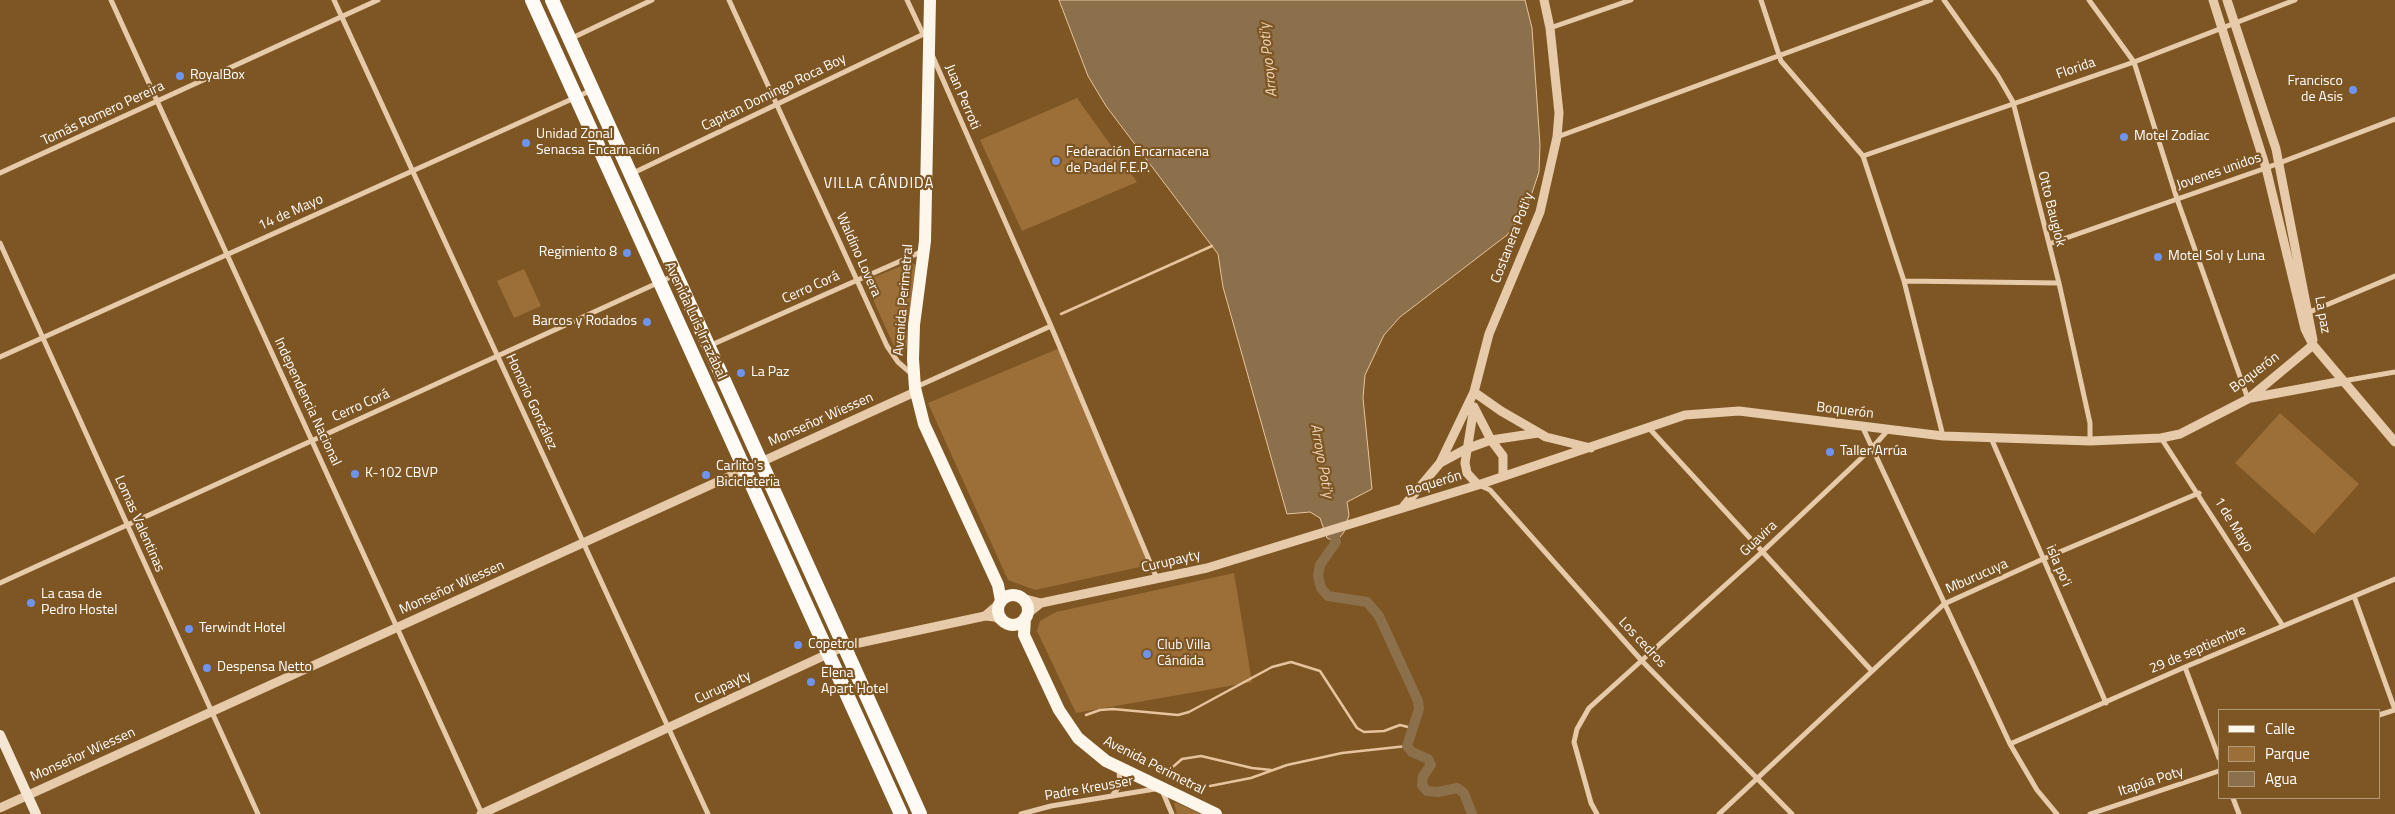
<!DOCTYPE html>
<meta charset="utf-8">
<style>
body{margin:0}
#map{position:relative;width:2395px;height:814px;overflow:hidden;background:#7e5624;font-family:"Titillium Web",sans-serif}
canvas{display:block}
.legend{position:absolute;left:2218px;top:709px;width:162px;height:90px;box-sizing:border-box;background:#7e5624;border:1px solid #b29a7c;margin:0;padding:6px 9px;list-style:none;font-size:15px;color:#fff}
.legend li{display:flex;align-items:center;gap:10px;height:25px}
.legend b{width:25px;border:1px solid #b29a7c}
</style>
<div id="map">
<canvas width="2395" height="814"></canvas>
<ul class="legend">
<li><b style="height:6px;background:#fdf6eb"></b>Calle</li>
<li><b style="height:14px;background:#9c6e38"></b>Parque</li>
<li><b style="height:14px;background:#8c6f4b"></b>Agua</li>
</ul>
</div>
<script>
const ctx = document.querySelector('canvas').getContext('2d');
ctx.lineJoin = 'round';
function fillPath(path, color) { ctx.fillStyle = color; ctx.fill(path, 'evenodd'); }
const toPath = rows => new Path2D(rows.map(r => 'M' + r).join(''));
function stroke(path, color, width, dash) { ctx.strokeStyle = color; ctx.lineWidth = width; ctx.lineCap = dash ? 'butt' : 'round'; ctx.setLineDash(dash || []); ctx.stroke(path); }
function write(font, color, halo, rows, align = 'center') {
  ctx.font = font + ' "Titillium Web",sans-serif'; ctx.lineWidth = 4.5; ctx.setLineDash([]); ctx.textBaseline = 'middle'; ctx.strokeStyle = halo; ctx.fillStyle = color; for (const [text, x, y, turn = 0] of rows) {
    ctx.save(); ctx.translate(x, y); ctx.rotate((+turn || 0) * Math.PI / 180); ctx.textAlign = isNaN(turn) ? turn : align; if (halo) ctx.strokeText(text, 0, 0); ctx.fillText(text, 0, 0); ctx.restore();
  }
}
fillPath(toPath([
 [1077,98,1137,182,1022,231,980,140],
 [911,262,917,266,907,326,907,346,904,352,897,353,868,288,867,282,872,278],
 [524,269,541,306,514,318,497,281],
 [1060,348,1149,565,1035,590,1008,580,928,403],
 [2280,413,2359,484,2314,534,2235,463],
 [1234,573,1252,682,1076,713,1037,631,1040,621,1056,612],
 [1174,803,1177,803,1201,814,1177,814]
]), '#9c6e38');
const water = toPath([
 [1059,0,1525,0,1532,28,1540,145,1539,172,1531,196,1521,217,1507,235,1400,317,1384,335,1365,375,1363,398,1372,489,1347,502,1349,515,1344,532,1336,542,1327,538,1320,518,1310,512,1287,514,1223,287,1218,254,1106,106,1088,76,1059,0]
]);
fillPath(water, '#8c6f4b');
stroke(water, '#e7c49e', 1);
stroke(toPath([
 [1061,314,1212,246],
 [1086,715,1100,710,1113,709,1178,715,1189,712,1272,667,1291,662,1320,671,1357,728,1364,732,1384,731,1400,725,1412,728],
 [1167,772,1182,759,1201,756,1252,768,1271,770],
 [1210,786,1251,778,1287,765,1342,753,1407,746]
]), '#e7c49e', 2.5);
stroke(toPath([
 [1334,531,1336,542,1320,565,1318,576,1321,588,1328,596,1367,602,1379,616,1418,701,1419,709,1407,746,1412,752,1428,759,1431,765,1423,776,1422,785,1427,791,1438,792,1457,788,1464,793,1472,814]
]), '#8c6f4b', 10);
stroke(toPath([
 [111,0,482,814],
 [334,0,708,814],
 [729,0,887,346,898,362,913,375],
 [907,0,923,34],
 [1761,0,1781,61,1863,156,1904,281,1943,436],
 [1944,0,1998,76,2013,102,2059,283,2090,423,2090,441],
 [2089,0,2134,62,2177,199,2248,399],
 [1550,28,1631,0],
 [570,39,652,0],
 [1557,137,1931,0],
 [1863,156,2134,62,2295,0],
 [0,173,378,0],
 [631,174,928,32],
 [0,243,258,814],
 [2049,244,2266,168,2395,119],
 [1904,281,2059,283],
 [2305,314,2395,276],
 [1051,326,1157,579],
 [709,346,923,251],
 [0,357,592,90],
 [2343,381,2395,372],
 [916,387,1051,326,933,57],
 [1648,427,1871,670],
 [1863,428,2010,744,2037,790,2057,814],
 [1991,438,2106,703],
 [2161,438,2283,626],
 [1479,485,1490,490,1642,661,1792,814],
 [0,583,675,275],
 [2354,596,2395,710],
 [2185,667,2219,758],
 [2379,715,2395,710],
 [2010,744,2185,667,2395,579],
 [1112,796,1120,785,1119,770],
 [2233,798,2239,814],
 [1021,814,1051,806,1161,788,1172,814],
 [1597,814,1591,803,1574,742,1577,729,1589,708,1762,552,1872,448,1888,430],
 [1719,814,1944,604,2043,559,2199,493],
 [2090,814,2219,771]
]), '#e6caaa', 5);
stroke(toPath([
 [2213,0,2266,168,2305,329,2313,345,2395,442],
 [2227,0,2276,149,2313,340],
 [1474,392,1501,411,1546,437,1591,448],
 [2251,398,2343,381],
 [1474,407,1465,463,1467,473,1478,485],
 [1474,407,1491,440,1503,456,1503,476],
 [1440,463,1466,449,1491,440,1538,433],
 [1404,506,1440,463,1474,392,1489,334,1540,212,1557,137,1559,113,1550,28,1544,0],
 [1022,598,1041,603,1207,568,1478,485,1685,415,1739,411,1943,436,2090,441,2161,438,2180,434,2248,399,2313,345],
 [1027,614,1041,603],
 [985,616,999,604],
 [0,808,915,392],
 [481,814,845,646,985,616,995,617,1004,622]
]), '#e6caaa', 9);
stroke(toPath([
 [0,735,36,814]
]), '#f5e6d3', 10);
stroke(toPath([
 [930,0,925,241,914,325,913,359,915,388,924,424,998,585,1001,601],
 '998 610a15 15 0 1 1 30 0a15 15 0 1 1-30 0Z',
 [1025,618,1024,635,1059,710,1078,738,1106,761,1216,814]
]), '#fdf6eb', 12);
stroke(toPath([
 [532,0,901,814],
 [552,0,920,814]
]), '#fefaf5', 14);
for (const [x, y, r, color] of [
 [180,76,5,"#6e94f0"],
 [2353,90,5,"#6e94f0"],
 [2124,137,5,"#6e94f0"],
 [526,143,5,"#6e94f0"],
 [1056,161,5,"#6e94f0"],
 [627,253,5,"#6e94f0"],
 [2158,257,5,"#6e94f0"],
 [647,322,5,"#6e94f0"],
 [741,373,5,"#6e94f0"],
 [1830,452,5,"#6e94f0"],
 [355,474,5,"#6e94f0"],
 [706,475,5,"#6e94f0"],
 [31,603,5,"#6e94f0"],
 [189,629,5,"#6e94f0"],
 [798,645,5,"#6e94f0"],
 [1147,654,5,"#6e94f0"],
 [207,668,5,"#6e94f0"],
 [811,682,5,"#6e94f0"]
]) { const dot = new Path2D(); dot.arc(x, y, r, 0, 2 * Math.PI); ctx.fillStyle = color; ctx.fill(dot); stroke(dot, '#7e5624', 2); }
write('14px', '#fff', '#7e5624', [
 ["Florida",2076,69,-19],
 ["Capitan Domingo Roca Boy",774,93,-26],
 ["Juan Perroti",962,97,67],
 ["Tomás Romero Pereira",103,114,-25],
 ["Jovenes unidos",2219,172,-19],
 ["Otto Bauglok",2051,209,76],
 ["14 de Mayo",291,213,-24],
 ["Costanera Poti'y",1513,238,-69],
 ["Waldino Lovera",858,255,66],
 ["Cerro Corá",811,288,-24],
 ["Avenida Perimetral",904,300,-85],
 ["La paz",2322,315,80],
 ["Avenida Luis Irrazábal",695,321,65],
 ["Boquerón",2255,373,-37],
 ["Independencia Nacional",307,402,65],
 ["Honorio González",531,402,65],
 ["Cerro Corá",361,406,-24],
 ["Boquerón",1845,411,7],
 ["Monseñor Wiessen",821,420,-24],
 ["Boquerón",1434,484,-17],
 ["Lomas Valentinas",139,524,66],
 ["1 de Mayo",2233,525,58],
 ["Guavira",1759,539,-43],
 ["Curupayty",1171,562,-13],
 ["isla po'i",2058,566,67],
 ["Mburucuya",1977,577,-24],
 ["Monseñor Wiessen",452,588,-24],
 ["Los cedros",1642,643,47],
 ["29 de septiembre",2198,650,-23],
 ["Curupayty",723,688,-25],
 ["Monseñor Wiessen",83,755,-24],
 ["Avenida Perimetral",1154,766,27],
 ["Itapúa Poty",2151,782,-18],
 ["Padre Kreusser",1089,789,-10]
]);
write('14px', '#fff', '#7e5624', [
 ["RoyalBox",190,76],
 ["Francisco",2343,82,"right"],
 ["de Asis",2343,98,"right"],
 ["Unidad Zonal",536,135],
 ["Senacsa Encarnación",536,151],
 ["Motel Zodiac",2134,137],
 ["Federación Encarnacena",1066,153],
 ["de Padel F.E.P.",1066,169],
 ["Regimiento 8",617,253,"right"],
 ["Motel Sol y Luna",2168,257],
 ["Barcos y Rodados",637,322,"right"],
 ["La Paz",751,373],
 ["Taller Arrúa",1840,452],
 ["Carlito's",716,467],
 ["Bicicleteria",716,483],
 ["K-102 CBVP",365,474],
 ["La casa de",41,595],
 ["Pedro Hostel",41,611],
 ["Terwindt Hotel",199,629],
 ["Copetrol",808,645],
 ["Club Villa",1157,646],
 ["Cándida",1157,662],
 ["Despensa Netto",217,668],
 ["Elena",821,674],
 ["Apart Hotel",821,690]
], 'left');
write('italic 15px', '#eed5b9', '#7e5624', [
 ["Arroyo Poti'y",1269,60,-96],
 ["Arroyo Poti'y",1321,461,80]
]);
ctx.letterSpacing = '1px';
write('15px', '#fff', '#7e5624', [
 ["VILLA CÁNDIDA",879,184]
]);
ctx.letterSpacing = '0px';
</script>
